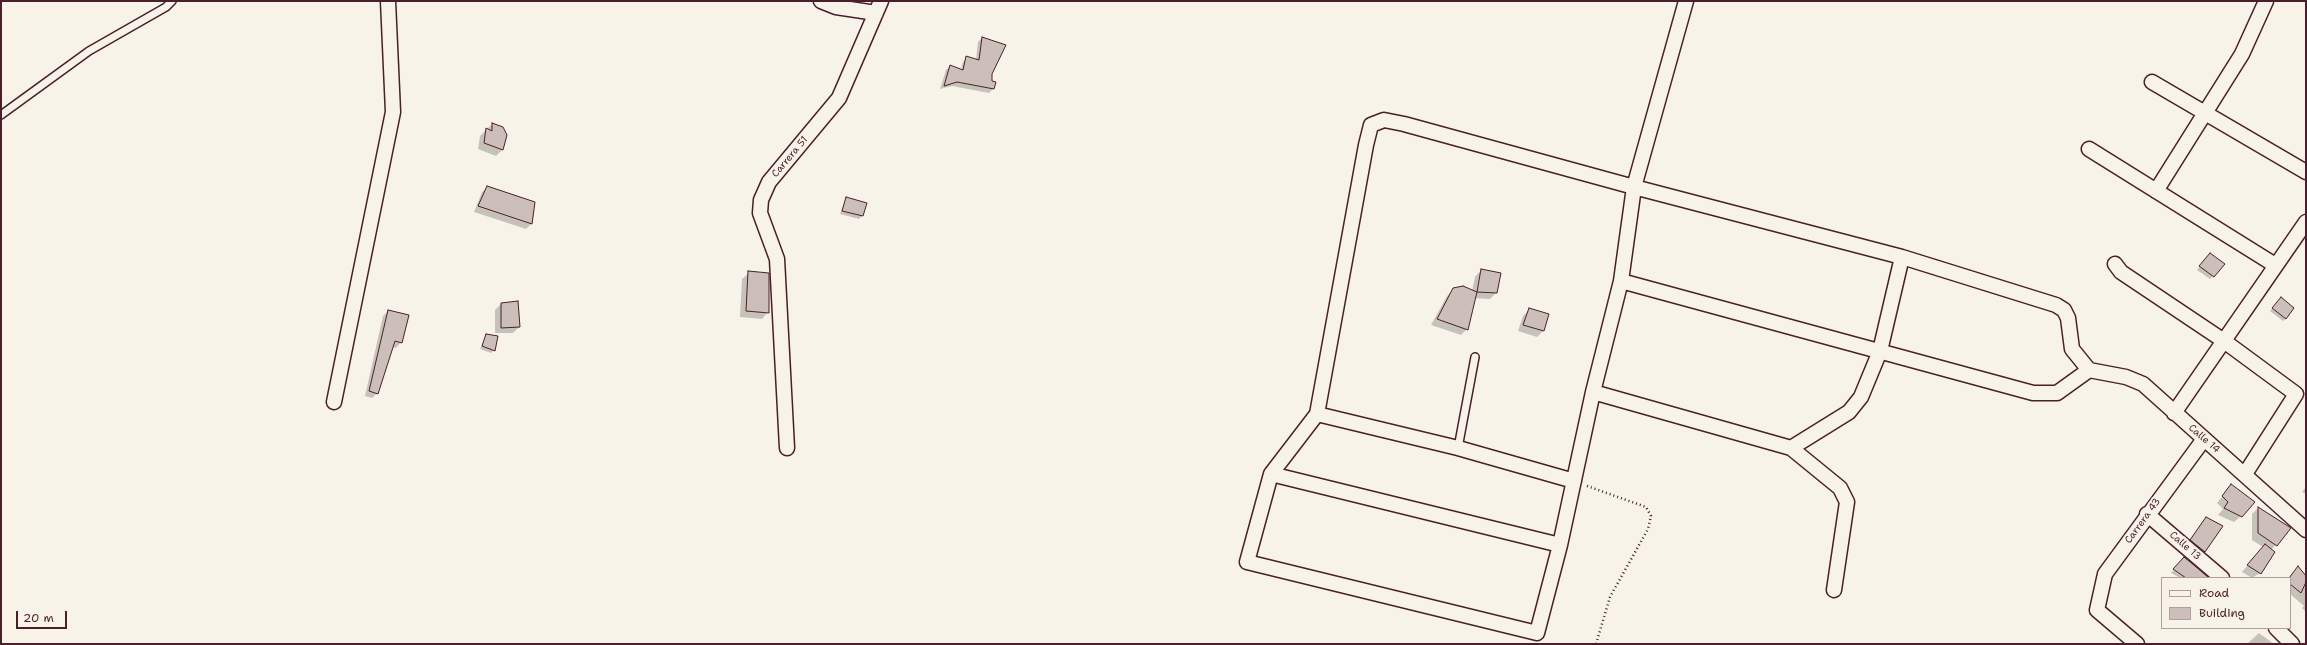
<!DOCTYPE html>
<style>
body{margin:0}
#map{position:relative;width:2307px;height:645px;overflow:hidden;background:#f7f3e8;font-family:"Shantell Sans",sans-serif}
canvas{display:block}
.frame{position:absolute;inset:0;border:2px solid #4a1f2b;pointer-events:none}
.legend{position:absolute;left:2161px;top:577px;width:130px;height:52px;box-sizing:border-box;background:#f7f3e8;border:1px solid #b29e9c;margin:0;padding:5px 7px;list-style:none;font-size:12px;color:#4a1f2b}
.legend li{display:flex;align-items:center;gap:8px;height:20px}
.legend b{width:20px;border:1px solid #b29e9c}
.scale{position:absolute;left:16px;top:611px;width:51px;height:18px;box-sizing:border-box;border:2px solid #4a1f2b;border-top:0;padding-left:5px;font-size:12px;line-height:14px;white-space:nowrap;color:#4a1f2b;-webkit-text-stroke:3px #f7f3e8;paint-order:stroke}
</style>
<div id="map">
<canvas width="2307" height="645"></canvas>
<div class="frame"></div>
<ul class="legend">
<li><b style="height:5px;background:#f7f3e8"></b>Road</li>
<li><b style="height:11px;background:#ccbfb9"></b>Building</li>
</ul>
<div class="scale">20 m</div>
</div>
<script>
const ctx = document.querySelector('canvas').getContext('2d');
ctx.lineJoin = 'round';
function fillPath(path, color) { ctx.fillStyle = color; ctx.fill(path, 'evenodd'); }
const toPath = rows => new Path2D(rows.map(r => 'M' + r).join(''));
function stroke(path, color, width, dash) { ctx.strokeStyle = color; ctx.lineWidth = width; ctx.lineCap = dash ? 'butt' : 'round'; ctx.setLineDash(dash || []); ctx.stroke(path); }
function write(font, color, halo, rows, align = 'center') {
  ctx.font = font + ' "Shantell Sans",sans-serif'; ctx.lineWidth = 4; ctx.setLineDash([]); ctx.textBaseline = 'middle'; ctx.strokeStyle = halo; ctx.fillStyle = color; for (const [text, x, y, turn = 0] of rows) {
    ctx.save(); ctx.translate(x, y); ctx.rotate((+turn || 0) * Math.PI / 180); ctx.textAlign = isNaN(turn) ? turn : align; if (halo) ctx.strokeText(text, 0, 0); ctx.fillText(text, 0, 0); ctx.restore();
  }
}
fillPath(toPath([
 [982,38,993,89,989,93,952,86,940,89,946,70,950,66,961,70,963,62,967,58,976,60,978,42],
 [492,124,506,134,502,150,496,156,478,149,480,136],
 [488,187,534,203,531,224,526,229,474,212,482,192],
 [846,198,862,216,859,219,840,214],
 [2207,257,2213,276,2210,279,2197,270],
 [1481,270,1496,293,1490,299,1474,298,1467,329,1461,335,1431,325,1447,296,1454,289,1472,291,1475,277],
 [749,273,768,312,762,319,740,317,742,279],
 [2279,301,2286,318,2283,321,2270,311],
 [501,304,519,327,513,333,495,333,495,310],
 [1529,310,1548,315,1543,331,1537,337,1518,331,1523,316],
 [388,311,401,342,396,348,392,347,377,393,372,398,365,396,383,316],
 [486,335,494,350,491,353,480,349],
 [2231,485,2241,516,2234,522,2218,515,2223,509,2217,503],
 [2306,487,2306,494,2302,492],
 [2258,508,2290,529,2271,550,2260,573,2252,578,2242,572,2263,547,2252,540,2252,514],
 [2207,518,2221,527,2198,558,2185,546],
 [2184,558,2207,578,2180,578,2171,573],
 [2298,568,2306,577,2306,612,2302,608,2304,606,2290,594,2289,578],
 [2259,633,2274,644,2247,644]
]), '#0003');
const building = toPath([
 [982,37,1006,45,992,74,992,81,996,82,994,89,957,82,944,86,950,65,963,70,966,56,979,60,982,37],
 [492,123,503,127,507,135,503,150,484,143,486,128,492,131,492,123],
 [487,186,535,202,532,224,478,206,487,186],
 [846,197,867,203,863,216,842,211,846,197],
 [2210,253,2225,264,2214,277,2199,266,2210,253],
 [1481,269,1501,273,1497,293,1477,292,1481,269],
 [748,271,769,273,769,313,746,311,748,271],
 [1463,286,1477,292,1468,330,1437,319,1453,288,1463,286],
 [2281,297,2294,308,2286,319,2272,308,2281,297],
 [518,301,520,327,501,328,501,303,518,301],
 [1529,308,1549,314,1544,331,1523,325,1529,308],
 [388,310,409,315,402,343,395,341,378,394,369,391,388,310],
 [486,334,498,336,495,351,482,346,486,334],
 [2231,484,2255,502,2242,517,2224,508,2228,502,2222,496,2231,484],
 [2258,507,2291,528,2277,546,2258,533,2258,507],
 [2206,517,2223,526,2205,552,2190,540,2206,517],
 [2265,544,2275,552,2261,574,2247,565,2265,544],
 [2184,557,2195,566,2209,578,2186,578,2173,569,2184,557],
 [2298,566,2306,576,2306,582,2301,593,2290,584,2289,578,2298,566]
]);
fillPath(building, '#ccbfb9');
stroke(building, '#4a1f2b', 1);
const lane = toPath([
 [1,115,89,51,166,7,172,1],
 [1458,448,1475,357]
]);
const street = toPath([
 [821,1,836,7,876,13],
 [1686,1,1634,187,1621,281,1593,392,1560,545,1537,633,1247,562,1271,474,1317,414,1366,145,1371,125,1384,120,1404,124,1634,187,1902,257,2056,305,2064,310,2068,318,2072,349,2089,370],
 [2152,82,2306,172],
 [2089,149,2275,265],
 [2156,191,2242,54,2266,1],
 [2115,264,2121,272,2224,341,2296,394,2245,474],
 [1621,281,2033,393,2057,393,2089,370],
 [2089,370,2126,377,2143,384,2306,530],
 [1593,392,1791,448,1840,488,1847,502,1834,590],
 [334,402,393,112,388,1],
 [2174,413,2306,222],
 [1317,414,1458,448,1574,481],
 [787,448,777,259,760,213,761,200,769,182,839,98,881,1],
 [1791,448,1849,412,1861,397,1880,351,1902,257],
 [1271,474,1560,545],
 [2147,514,2222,578],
 [2276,628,2292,644],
 [2137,644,2097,610,2105,574,2204,439]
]);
stroke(lane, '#4a1f2b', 10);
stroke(street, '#4a1f2b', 17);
stroke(toPath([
 [1587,486,1646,507,1651,516,1648,529,1610,597,1596,644]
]), '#4a1f2b', 2.5, [1, 3]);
stroke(lane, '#f7f3e8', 7);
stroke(street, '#f7f3e8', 14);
write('10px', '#4a1f2b', '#f7f3e8', [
 ["Carrera 51",790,157,-50],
 ["Calle 14",2204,439,41],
 ["Carrera 43",2143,521,-54],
 ["Calle 13",2185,546,41]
]);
</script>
